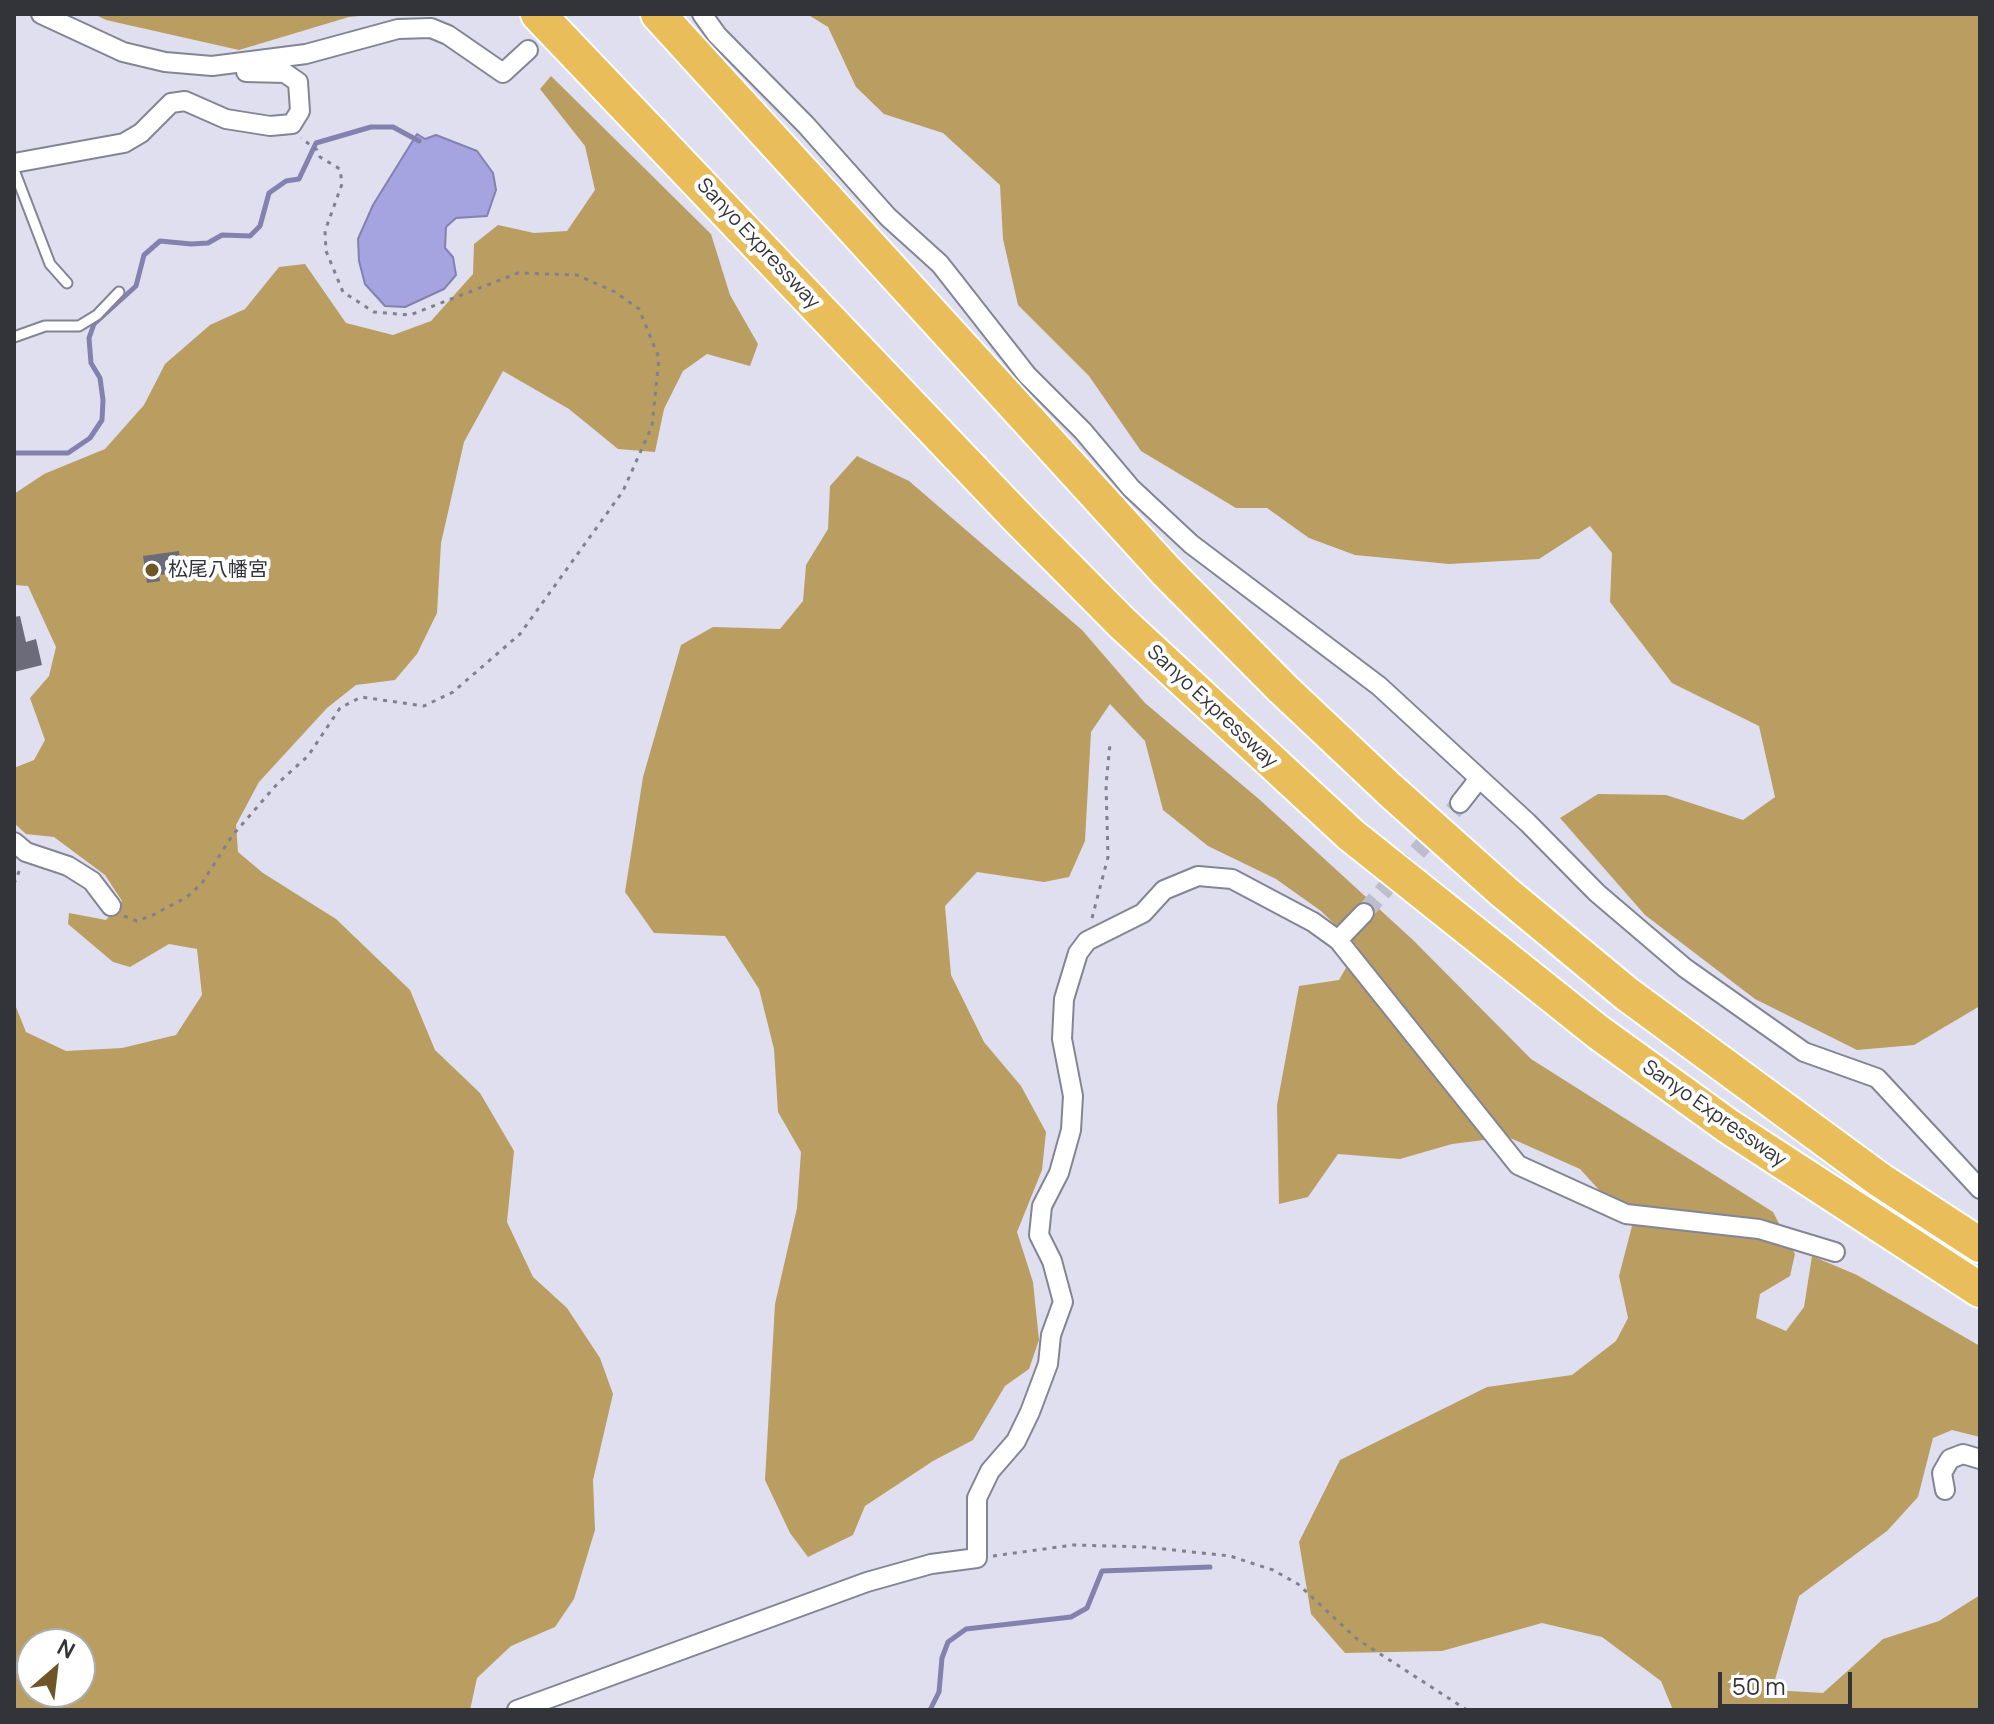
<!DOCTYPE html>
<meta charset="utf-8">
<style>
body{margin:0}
#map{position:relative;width:1994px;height:1724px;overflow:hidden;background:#dfdff0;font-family:Manrope,sans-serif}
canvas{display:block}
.frame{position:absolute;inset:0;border:16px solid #33333a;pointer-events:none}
.north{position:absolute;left:16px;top:1628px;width:80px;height:80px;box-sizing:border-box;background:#fff;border:2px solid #adadb0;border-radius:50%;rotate:28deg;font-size:22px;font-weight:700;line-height:32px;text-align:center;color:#33333a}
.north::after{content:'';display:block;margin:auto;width:28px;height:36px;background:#6e5727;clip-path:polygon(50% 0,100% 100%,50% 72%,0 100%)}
.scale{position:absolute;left:1718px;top:1672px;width:134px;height:36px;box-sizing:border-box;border:4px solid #33333a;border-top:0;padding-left:10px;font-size:24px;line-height:28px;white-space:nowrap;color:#33333a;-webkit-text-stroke:6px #fff;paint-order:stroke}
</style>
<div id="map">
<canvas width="1994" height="1724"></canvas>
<div class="frame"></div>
<div class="north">N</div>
<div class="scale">50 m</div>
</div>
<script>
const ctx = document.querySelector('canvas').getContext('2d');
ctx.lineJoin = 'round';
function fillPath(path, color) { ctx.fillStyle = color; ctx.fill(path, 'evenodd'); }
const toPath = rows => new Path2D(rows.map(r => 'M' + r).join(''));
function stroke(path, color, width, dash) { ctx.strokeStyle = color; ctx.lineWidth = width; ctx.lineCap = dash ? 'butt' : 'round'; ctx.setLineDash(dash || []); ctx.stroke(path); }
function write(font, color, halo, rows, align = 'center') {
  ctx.font = font + ' Manrope,"Noto Sans JP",sans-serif'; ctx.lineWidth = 8; ctx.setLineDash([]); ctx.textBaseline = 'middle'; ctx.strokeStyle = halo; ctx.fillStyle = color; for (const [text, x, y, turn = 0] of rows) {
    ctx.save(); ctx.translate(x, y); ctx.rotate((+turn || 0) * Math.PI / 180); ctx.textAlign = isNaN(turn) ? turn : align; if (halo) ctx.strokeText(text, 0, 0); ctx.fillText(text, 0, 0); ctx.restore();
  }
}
fillPath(toPath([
 [94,14,381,14,349,17,239,50,106,20],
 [807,14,1980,14,1980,1006,1914,1045,1857,1050,1755,999,1645,915,1560,818,1598,794,1666,795,1743,820,1775,797,1759,726,1672,683,1610,602,1612,553,1590,526,1539,559,1449,564,1355,555,1309,538,1267,508,1236,508,1141,451,1089,376,1018,305,1003,239,1000,185,943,133,884,114,856,87,828,27],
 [551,76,711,234,730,295,758,344,750,366,707,354,683,371,664,409,655,452,618,449,569,409,503,371,464,442,441,543,437,613,417,654,395,680,356,685,327,708,259,782,236,825,238,852,263,873,336,919,410,990,435,1050,480,1093,514,1151,507,1222,533,1277,567,1308,600,1358,613,1394,593,1480,595,1530,574,1599,555,1627,511,1646,477,1678,470,1710,14,1710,14,1002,26,1032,66,1051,122,1048,176,1035,202,995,197,949,169,944,130,967,113,962,68,924,69,913,106,920,122,901,105,875,54,837,26,834,14,823,14,768,34,760,45,740,30,698,49,676,56,647,28,586,14,585,14,494,44,474,105,449,144,405,165,364,210,325,245,309,279,267,305,264,346,323,393,335,431,321,473,274,474,244,498,225,534,233,567,231,595,190,585,146,540,89],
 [32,1644,80,1644,80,1692,32,1692],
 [857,456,909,481,1082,630,1145,703,1260,800,1413,940,1531,1059,1773,1212,1795,1254,1790,1276,1760,1294,1756,1318,1786,1331,1804,1307,1812,1256,1857,1275,1980,1346,1980,1437,1952,1430,1933,1438,1918,1497,1887,1531,1799,1596,1772,1690,1823,1693,1883,1639,1939,1621,1980,1595,1980,1710,1673,1710,1661,1681,1602,1637,1542,1623,1442,1651,1345,1653,1311,1614,1299,1542,1340,1460,1487,1387,1572,1375,1616,1341,1628,1318,1619,1276,1632,1226,1580,1169,1508,1137,1452,1144,1400,1159,1338,1154,1308,1197,1279,1204,1277,1105,1299,986,1339,980,1358,947,1321,911,1276,879,1208,846,1163,810,1145,741,1110,704,1091,732,1085,841,1069,877,1044,882,977,872,945,906,951,975,984,1042,1021,1086,1046,1132,1042,1170,1017,1232,1033,1282,1039,1340,1029,1369,1005,1386,973,1440,933,1461,865,1506,853,1535,808,1557,790,1533,765,1480,775,1304,797,1208,801,1152,778,1112,774,1049,759,989,725,936,654,933,625,892,643,777,681,645,713,627,780,629,803,601,806,565,828,529,830,486]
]), '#ba9d60');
const water = toPath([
 [417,134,425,139,436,135,477,151,493,173,496,190,487,216,456,218,446,227,445,248,453,257,456,275,444,289,405,307,385,306,365,284,359,261,358,239,373,205,417,134]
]);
fillPath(water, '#a5a3e0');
stroke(water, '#8381ae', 2);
stroke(toPath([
 [14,453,68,453,90,438,102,420,103,400,100,378,91,363,89,338,94,324,136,286,144,255,160,241,191,244,208,243,222,235,250,236,260,226,269,193,286,181,299,179,316,143,371,127,393,127,419,141],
 [930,1710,939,1692,942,1658,948,1642,966,1629,1071,1617,1087,1608,1102,1571,1210,1567]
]), '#8381ae', 5);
fillPath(toPath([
 [179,551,182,572,159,575,160,581,147,583,143,556],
 [20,616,26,642,36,639,42,665,14,672,14,617]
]), '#6b6b7a');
stroke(toPath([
 [1364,913,1460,803]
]), '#bdbdcc', 18, [18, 9]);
const service = toPath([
 [14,170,50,264,67,283],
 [14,337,45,326,79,326,97,315,119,292]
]);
const minor = toPath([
 [41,14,123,52,165,62,212,66,306,54,398,29,431,28,448,35,503,73,528,50],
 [702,14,717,35,806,125,888,217,940,264,1027,375,1083,431,1131,488,1191,544,1379,686,1528,823,1597,893,1685,968,1804,1052,1877,1078,1980,1189],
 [14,163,124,143,141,133,171,103,185,101,226,119,270,126,292,124,300,111,298,82,285,73,246,72],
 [1460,803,1478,780],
 [14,842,26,852,68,866,92,881,111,906],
 [1338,940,1364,913],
 [1945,1490,1942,1473,1950,1459,1963,1454,1980,1459],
 [517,1710,867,1582,931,1564,977,1558,977,1498,990,1471,1016,1441,1030,1412,1048,1364,1051,1335,1063,1302,1052,1261,1039,1235,1042,1206,1059,1173,1071,1130,1073,1096,1062,1039,1064,999,1078,953,1087,941,1143,913,1164,890,1198,876,1232,879,1313,922,1338,940,1518,1165,1626,1214,1759,1229,1835,1252]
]);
const motorway = toPath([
 [538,14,1017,517,1122,623,1351,835,1598,1032,1728,1126,1980,1290],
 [658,14,1166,571,1283,689,1389,789,1504,892,1627,994,1880,1180,1980,1245]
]);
stroke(service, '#848594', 13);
stroke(minor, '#848594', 22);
stroke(motorway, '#fff', 38);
stroke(toPath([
 [14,884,20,869],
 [124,916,137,921,153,915,187,897,202,883,232,836,278,783,308,756,340,708,361,697,424,706,453,692,520,634,623,491,652,426,659,358,639,309,615,292,577,275,518,273,410,315,374,312,343,292,326,251,325,231,342,184,340,169,320,157,317,150,301,138],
 [1092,918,1108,857,1106,785,1110,744],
 [993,1556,1073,1545,1145,1547,1230,1556,1273,1570,1298,1584,1357,1639,1467,1710]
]), '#81818d', 3, [4, 6]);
stroke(service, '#fff', 9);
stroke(minor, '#fff', 18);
stroke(motorway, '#eabd5b', 34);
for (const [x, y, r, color] of [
 [152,570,8,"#6e5727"]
]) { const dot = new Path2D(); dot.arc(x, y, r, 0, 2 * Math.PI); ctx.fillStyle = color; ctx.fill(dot); stroke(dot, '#fff', 3); }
write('20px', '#33333a', '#fff', [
 ["Sanyo Expressway",758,244,47],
 ["Sanyo Expressway",1212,707,43],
 ["Sanyo Expressway",1714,1114,35]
]);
write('20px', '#33333a', '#fff', [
 ["松尾八幡宮",168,570]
], 'left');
</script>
